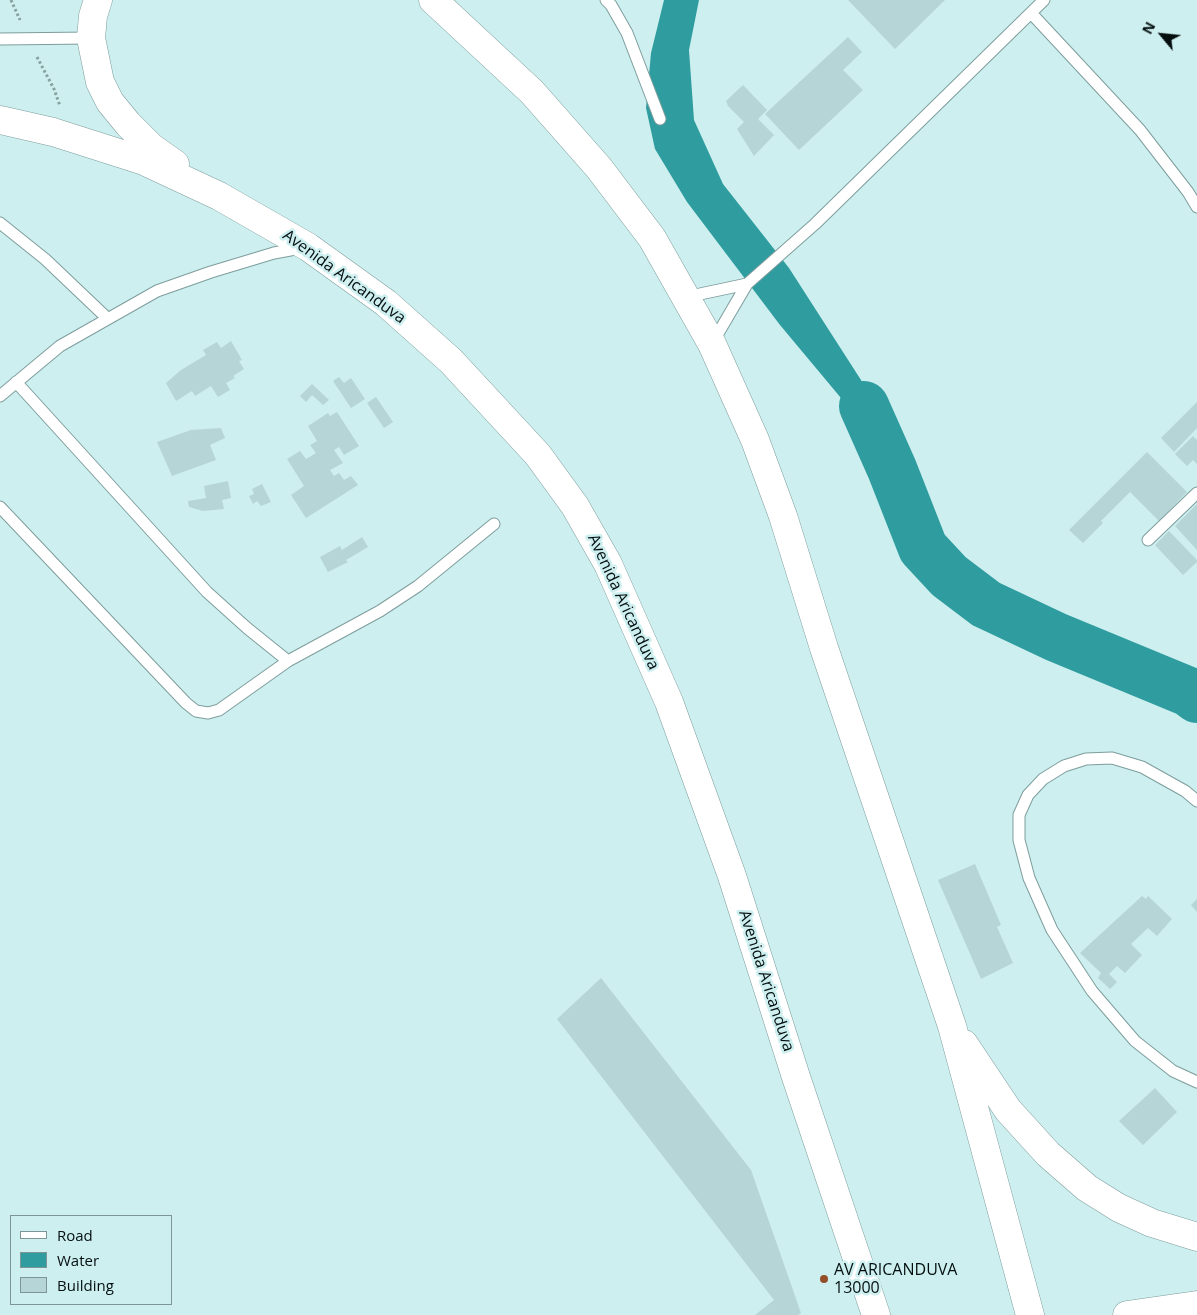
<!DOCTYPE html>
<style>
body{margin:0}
#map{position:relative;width:1197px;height:1315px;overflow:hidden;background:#ceefef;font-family:"Open Sans",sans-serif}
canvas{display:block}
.legend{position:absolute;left:10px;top:1215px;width:162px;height:90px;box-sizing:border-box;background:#ceefef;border:1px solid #7d9595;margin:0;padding:6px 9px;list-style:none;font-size:15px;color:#040e0f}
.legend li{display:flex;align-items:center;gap:10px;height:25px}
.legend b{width:25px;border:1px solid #7d9595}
.north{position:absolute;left:1137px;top:10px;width:50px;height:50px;-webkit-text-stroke:4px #ceefef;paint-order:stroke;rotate:298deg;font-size:14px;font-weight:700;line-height:20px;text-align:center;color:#040e0f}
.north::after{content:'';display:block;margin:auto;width:18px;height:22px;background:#040e0f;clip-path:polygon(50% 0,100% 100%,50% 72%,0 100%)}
</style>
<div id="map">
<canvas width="1197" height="1315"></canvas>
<ul class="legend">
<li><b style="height:6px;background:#fff"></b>Road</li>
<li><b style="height:14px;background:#2f9d9f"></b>Water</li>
<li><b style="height:14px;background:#b5d5d6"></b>Building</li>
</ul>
<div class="north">N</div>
</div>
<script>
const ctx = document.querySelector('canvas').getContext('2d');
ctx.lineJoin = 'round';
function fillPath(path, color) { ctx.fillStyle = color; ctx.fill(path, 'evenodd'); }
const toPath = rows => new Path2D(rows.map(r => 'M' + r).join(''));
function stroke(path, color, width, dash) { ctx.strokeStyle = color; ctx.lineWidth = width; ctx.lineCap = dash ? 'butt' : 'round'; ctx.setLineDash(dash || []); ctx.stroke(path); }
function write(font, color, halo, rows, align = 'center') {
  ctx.font = font + ' "Open Sans",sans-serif'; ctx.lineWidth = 5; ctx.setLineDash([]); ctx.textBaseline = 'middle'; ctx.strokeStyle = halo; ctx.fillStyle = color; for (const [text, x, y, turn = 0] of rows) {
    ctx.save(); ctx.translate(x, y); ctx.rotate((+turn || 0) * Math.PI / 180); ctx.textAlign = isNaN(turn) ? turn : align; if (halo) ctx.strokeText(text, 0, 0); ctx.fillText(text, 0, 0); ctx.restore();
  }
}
fillPath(toPath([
 [664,0,699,0,689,50,694,120,723,184,789,268,870,394,887,431,892,469,875,447,856,416,780,325,687,202,655,149,646,108,651,53]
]), '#2f9d9f');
stroke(toPath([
 [864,406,892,469,923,548,949,576,986,604,1056,637,1189,692,1197,698]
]), '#2f9d9f', 50);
fillPath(toPath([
 [848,0,945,0,895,49],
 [848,37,862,52,843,70,863,90,799,150,765,114],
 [743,85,767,110,758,119,774,135,754,156,737,129,744,122,728,106,726,101],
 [231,341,242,360,239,361,244,369,233,376,235,378,226,383,230,390,218,397,211,386,195,396,192,391,176,401,166,383,181,370,206,355,203,350,217,342,221,348],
 [339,377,344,383,351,378,365,399,351,408,333,381],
 [312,384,329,400,323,405,312,395,306,402,300,396],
 [376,397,393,422,384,428,367,403],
 [1197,402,1197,428,1174,452,1161,438],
 [337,412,359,446,344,455,339,447,334,450,343,463,330,470,334,476,339,473,344,480,351,476,358,485,306,518,291,495,304,486,287,459,300,451,306,459,316,453,310,445,317,441,308,426,328,413,330,416],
 [221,428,225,438,210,445,216,460,172,476,157,442,191,430],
 [1193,436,1197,440,1197,464,1193,460,1187,466,1175,454],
 [1147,452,1187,492,1159,521,1130,492,1101,521,1103,523,1083,543,1069,530],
 [228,481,231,498,222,500,224,509,203,511,189,507,188,501,206,498,204,486],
 [262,484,271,502,261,506,257,501,253,504,249,496,254,494,252,489],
 [1197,504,1197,550,1175,526],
 [1169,531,1197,560,1197,562,1183,575,1155,545],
 [362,537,368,547,346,560,348,562,328,572,320,557,340,546,342,550],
 [975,864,1001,925,997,927,1013,963,981,979,938,880],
 [1142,896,1146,899,1148,896,1172,919,1157,936,1148,928,1131,944,1142,955,1125,973,1117,966,1109,974,1117,982,1110,989,1098,978,1101,973,1080,953],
 [1197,899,1197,912,1191,905],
 [601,978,751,1170,801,1313,798,1315,755,1315,774,1300,557,1019],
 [1155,1088,1177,1112,1143,1145,1119,1121]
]), '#b5d5d6');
const service = toPath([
 [606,0,611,5,627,33,660,119],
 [1031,13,1140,130,1188,192,1197,207],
 [0,39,91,38],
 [0,223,45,259,107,318],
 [686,297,747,284],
 [713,342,747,284,815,224,1044,0],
 [16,382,207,592,247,628,288,661,380,611,418,586,494,524],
 [0,396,60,346,157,291,211,272,274,253,301,248],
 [0,507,186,703,196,711,208,713,219,710,288,661],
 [1148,540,1197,493],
 [1197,801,1185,791,1142,767,1112,758,1086,759,1064,766,1043,779,1028,795,1019,815,1019,840,1029,878,1052,930,1092,991,1135,1041,1173,1071,1197,1082]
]);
const primary = toPath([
 [1127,1315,1197,1305]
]);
const trunk = toPath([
 [98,0,93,16,91,38,100,82,110,102,128,124,151,147,175,164],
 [433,0,532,92,599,168,652,238,712,344,755,440,783,516,824,648,952,1026,1030,1315],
 [0,120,53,132,144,161,219,196,308,247,386,303,451,361,538,455,575,506,608,564,669,702,732,876,796,1077,876,1315],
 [964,1044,1008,1110,1048,1154,1087,1188,1119,1208,1152,1223,1197,1237]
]);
stroke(service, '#7e9d9d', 13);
stroke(primary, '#7e9d9d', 29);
stroke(trunk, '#7e9d9d', 29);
stroke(toPath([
 [11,0,20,20],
 [37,57,54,89,60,106]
]), '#87a0a0', 3, [2.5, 2.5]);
stroke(service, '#fff', 11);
stroke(primary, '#fff', 28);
stroke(trunk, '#fff', 28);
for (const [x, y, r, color] of [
 [824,1279,5,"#944e28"]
]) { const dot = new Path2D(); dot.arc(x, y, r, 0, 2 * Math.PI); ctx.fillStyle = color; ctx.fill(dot); stroke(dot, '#ceefef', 2); }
write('16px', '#040e0f', '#ceefef', [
 ["Avenida Aricanduva",344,277,36],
 ["Avenida Aricanduva",623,602,65],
 ["Avenida Aricanduva",766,981,72]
]);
write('16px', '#040e0f', '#ceefef', [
 ["AV ARICANDUVA",834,1270],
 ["13000",834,1288]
], 'left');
</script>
